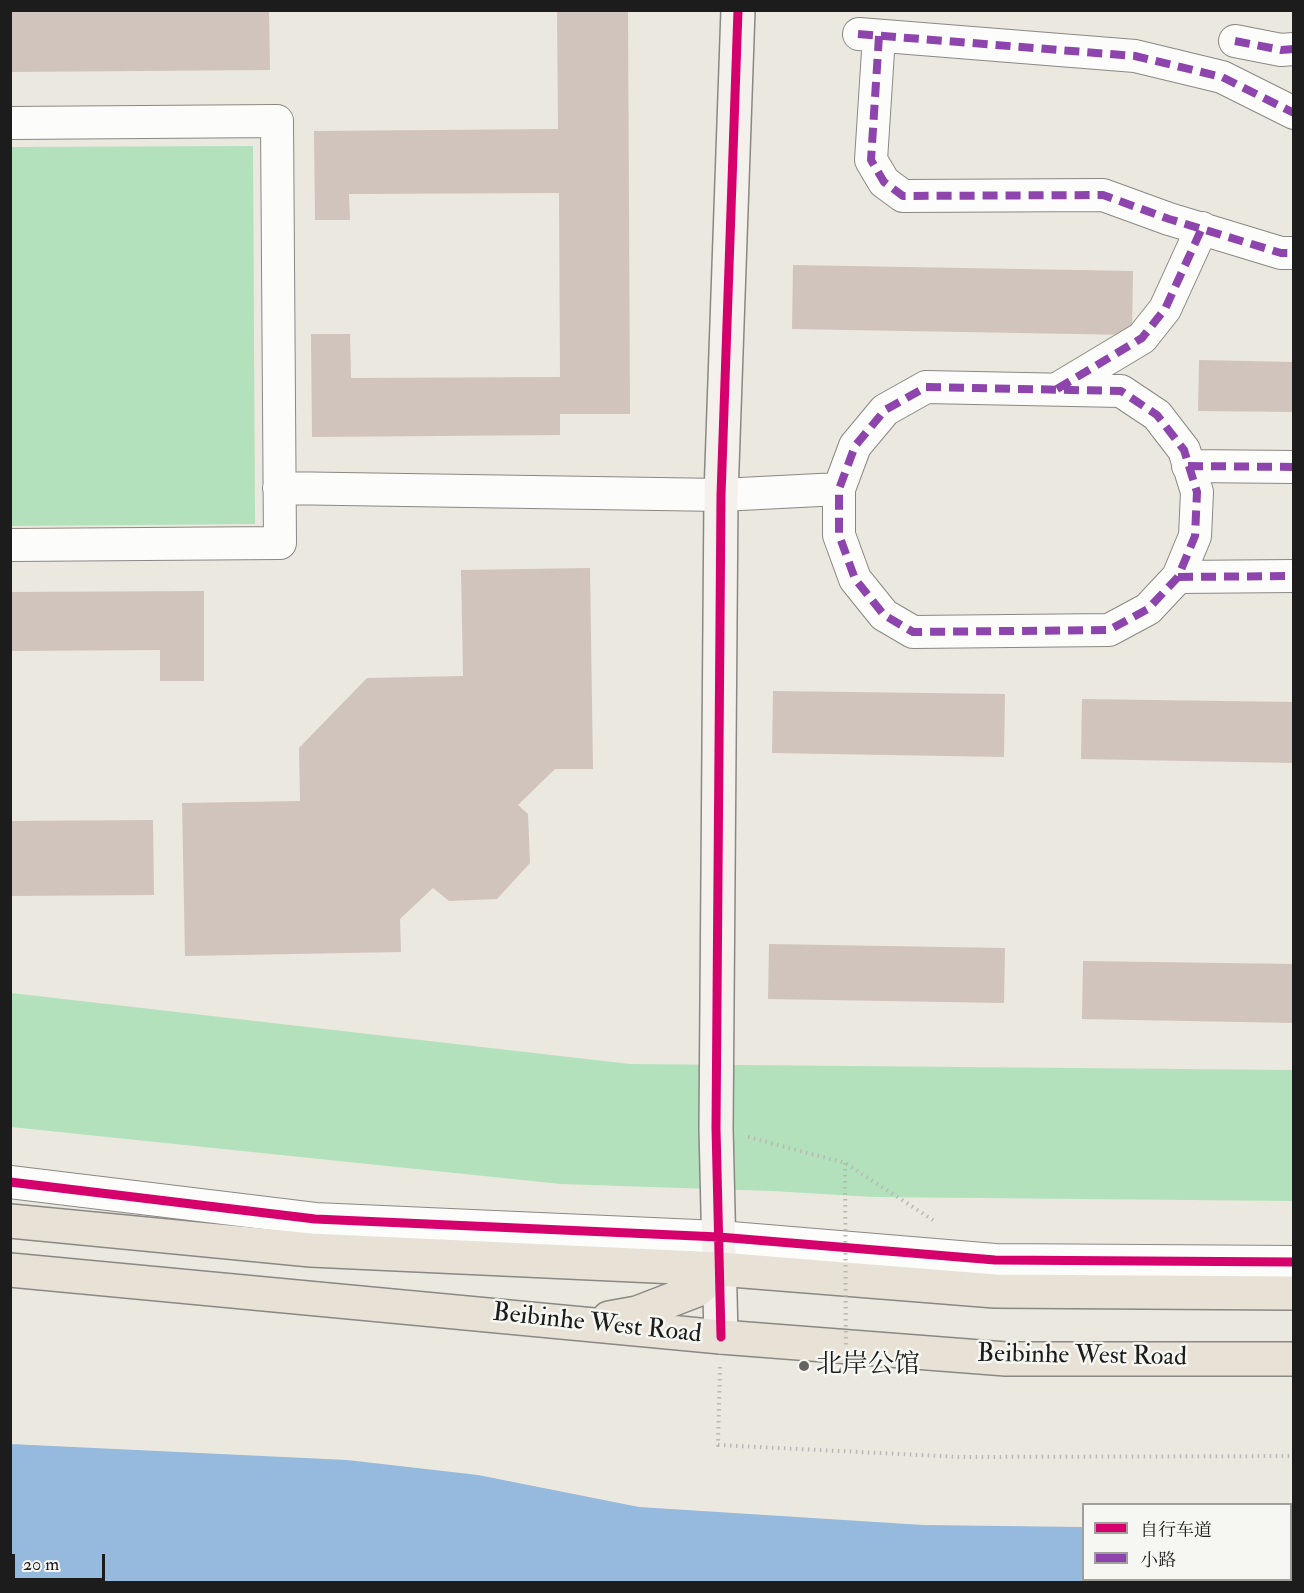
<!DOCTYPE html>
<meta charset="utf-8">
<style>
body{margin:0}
#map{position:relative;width:1304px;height:1593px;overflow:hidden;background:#ebe8df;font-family:"IM FELL Double Pica","Noto Serif SC",serif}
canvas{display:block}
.frame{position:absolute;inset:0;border:12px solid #1c1c1c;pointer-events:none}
.legend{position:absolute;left:1082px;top:1503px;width:210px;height:78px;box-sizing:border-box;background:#f6f6f2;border:2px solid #9f9f9c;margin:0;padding:8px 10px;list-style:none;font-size:18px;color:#1c1c1c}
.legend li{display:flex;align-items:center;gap:12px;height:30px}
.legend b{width:30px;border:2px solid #9f9f9c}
.scale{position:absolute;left:12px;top:1554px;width:93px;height:27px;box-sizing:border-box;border:3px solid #1c1c1c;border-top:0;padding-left:8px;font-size:18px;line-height:21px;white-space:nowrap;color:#1c1c1c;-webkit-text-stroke:4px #f6f6f2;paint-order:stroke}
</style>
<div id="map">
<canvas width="1304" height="1593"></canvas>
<div class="frame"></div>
<ul class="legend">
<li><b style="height:8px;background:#d6006c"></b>自行车道</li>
<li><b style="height:8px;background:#8e44ad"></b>小路</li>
</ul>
<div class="scale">20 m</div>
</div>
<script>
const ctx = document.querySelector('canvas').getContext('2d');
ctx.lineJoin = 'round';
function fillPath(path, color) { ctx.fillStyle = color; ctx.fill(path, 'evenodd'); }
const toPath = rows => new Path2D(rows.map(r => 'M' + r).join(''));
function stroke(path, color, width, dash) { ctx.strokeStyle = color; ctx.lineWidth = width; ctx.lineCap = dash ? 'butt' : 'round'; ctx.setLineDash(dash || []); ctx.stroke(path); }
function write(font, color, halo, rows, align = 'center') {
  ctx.font = font + ' "IM FELL Double Pica","Noto Serif SC",serif'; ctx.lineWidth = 5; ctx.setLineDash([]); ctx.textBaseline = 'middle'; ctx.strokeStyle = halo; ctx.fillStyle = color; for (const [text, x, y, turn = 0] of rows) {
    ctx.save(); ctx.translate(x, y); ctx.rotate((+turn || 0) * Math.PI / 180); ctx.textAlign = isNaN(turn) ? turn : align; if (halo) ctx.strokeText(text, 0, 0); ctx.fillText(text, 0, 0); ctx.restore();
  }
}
fillPath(toPath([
 [253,146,255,524,11,526,11,147],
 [11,993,630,1064,1293,1070,1293,1201,873,1197,772,1191,561,1184,11,1127]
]), '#b3e1bc');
fillPath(toPath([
 [10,1444,347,1460,478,1475,639,1507,923,1525,1083,1527,1084,1580,1290,1580,1291,1536,1293,1536,1293,1582,11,1582]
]), '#96b9de');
fillPath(toPath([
 [10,10,269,10,270,70,10,72],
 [557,10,628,10,630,414,560,414,560,435,312,437,311,334,350,334,351,378,560,377,559,193,349,194,350,220,315,220,314,131,558,129],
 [793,265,1133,271,1132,335,792,329],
 [1199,360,1294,362,1294,412,1198,411],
 [590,568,593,769,555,769,518,805,528,814,530,863,497,899,449,901,433,888,400,919,401,952,185,956,182,803,300,801,299,748,367,678,463,676,461,570],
 [204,591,204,681,160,681,160,650,10,651,10,592],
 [773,691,1005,694,1004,757,772,753],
 [1082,699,1294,702,1294,763,1081,759],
 [153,820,154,895,10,896,10,821],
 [769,944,1005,948,1004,1003,768,999],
 [1083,961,1294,964,1294,1023,1082,1019]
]), '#d1c4bc');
const street = toPath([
 [859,34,1135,56,1222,77,1294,113],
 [879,36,871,160,884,182,903,196,1103,195,1169,219,1281,253,1294,253],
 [1235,41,1281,50,1294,49],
 [10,123,277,121,280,543,10,545],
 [926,387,1121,391,1157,415,1184,450,1197,492,1195,536,1178,577,1148,609,1109,630,913,632,884,615,855,579,839,535,839,489,855,446,885,410,926,387],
 [1057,389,1142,338,1165,309,1202,228],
 [1188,466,1294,467],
 [279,488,721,495,839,489],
 [1178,577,1294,576],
 [10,1182,315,1219,719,1237,995,1260,1294,1262]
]);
const secondary = toPath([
 [721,1337,716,1128,721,495,738,10]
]);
const primary = toPath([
 [10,1221,311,1250,719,1269,995,1291,1294,1293],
 [10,1270,721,1337,1006,1359,1294,1359],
 [609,1318,637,1313,697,1290,719,1269]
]);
stroke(street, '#8a8884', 34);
stroke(secondary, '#8a8884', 36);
stroke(primary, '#8a8884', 36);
stroke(toPath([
 [748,1137,845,1163,936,1222],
 [720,1367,718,1445,960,1457,1294,1456]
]), '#b9b8b7', 4, [1.5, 4.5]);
stroke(street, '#fcfcfa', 32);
stroke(secondary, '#f4f1ec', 33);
stroke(primary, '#e8e2d6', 33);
stroke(toPath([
 [845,1163,846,1366]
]), '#b9b8b7', 4, [1.5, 4.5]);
stroke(toPath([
 [858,34,1135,56,1222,77,1294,113],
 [879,36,871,160,884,182,903,196,1103,195,1169,219,1281,253,1294,253],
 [1235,41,1281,50,1294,49],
 [926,387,1121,391,1157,415,1184,450,1197,492,1195,536,1178,577,1148,609,1109,630,913,632,884,615,855,579,839,535,839,489,855,446,885,410,926,387],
 [1057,389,1142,338,1165,309,1202,228],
 [1188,466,1294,467],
 [1178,577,1294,576]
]), '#8e44ad', 8, [15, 8]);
stroke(toPath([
 [10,1182,315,1219,719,1237,995,1260,1294,1262],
 [721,1337,716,1128,721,495,738,10]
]), '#d6006c', 9);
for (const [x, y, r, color] of [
 [804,1366,6,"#646360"]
]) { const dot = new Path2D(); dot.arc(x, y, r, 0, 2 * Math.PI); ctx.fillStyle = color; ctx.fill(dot); stroke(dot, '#f6f6f2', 2); }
write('26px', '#1c1c1c', '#f6f6f2', [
 ["Beibinhe West Road",597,1325,6],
 ["Beibinhe West Road",1082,1357,1]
]);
write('26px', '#1c1c1c', '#f6f6f2', [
 ["北岸公馆",816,1366]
], 'left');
</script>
